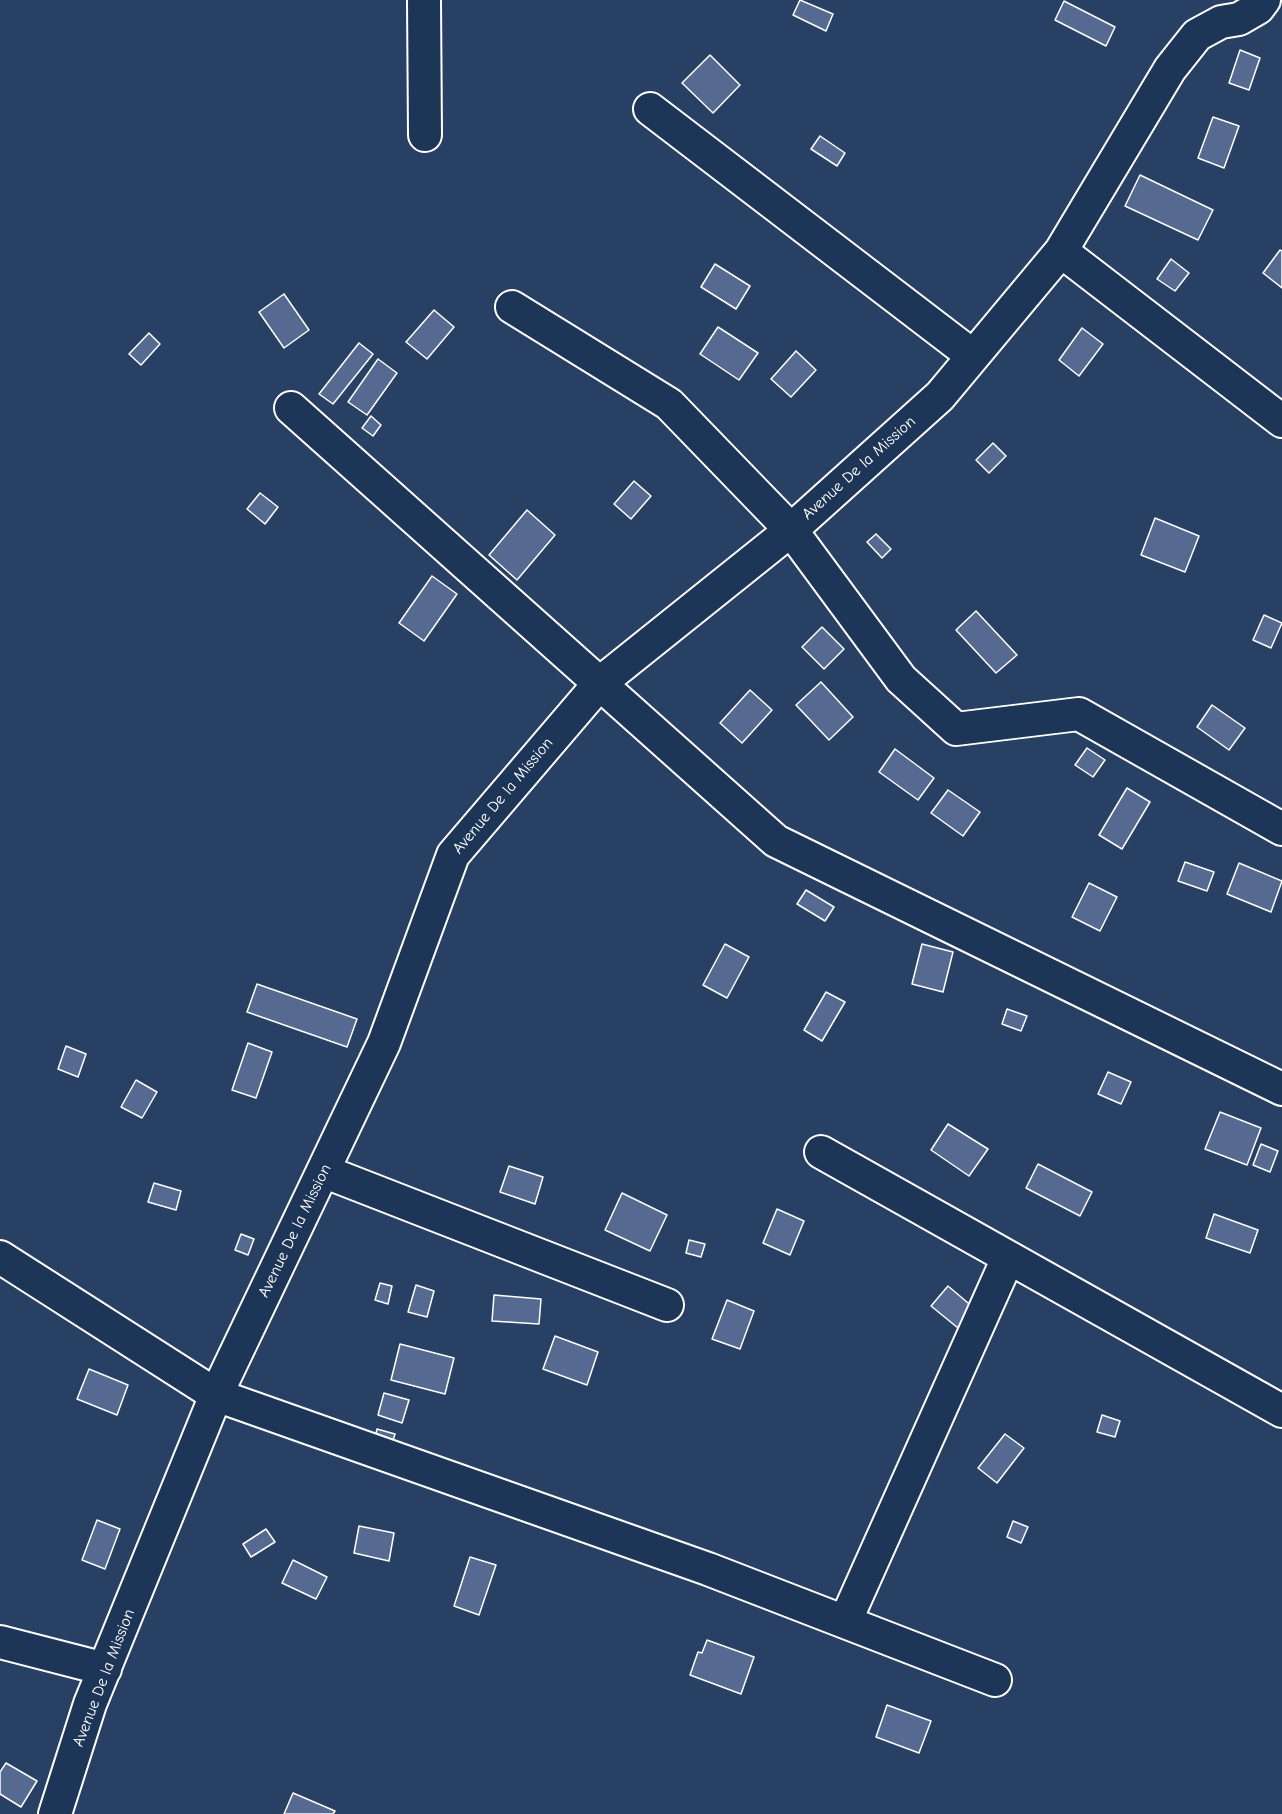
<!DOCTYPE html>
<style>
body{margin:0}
canvas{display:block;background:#284063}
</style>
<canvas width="1282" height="1814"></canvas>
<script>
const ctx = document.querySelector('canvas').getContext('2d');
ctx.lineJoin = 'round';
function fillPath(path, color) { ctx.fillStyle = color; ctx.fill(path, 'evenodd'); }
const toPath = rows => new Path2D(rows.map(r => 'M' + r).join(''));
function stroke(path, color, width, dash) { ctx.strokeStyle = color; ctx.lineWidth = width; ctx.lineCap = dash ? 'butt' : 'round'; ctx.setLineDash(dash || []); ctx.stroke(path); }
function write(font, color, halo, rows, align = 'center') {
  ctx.font = font + ' "Comic Neue",sans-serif'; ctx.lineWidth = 4.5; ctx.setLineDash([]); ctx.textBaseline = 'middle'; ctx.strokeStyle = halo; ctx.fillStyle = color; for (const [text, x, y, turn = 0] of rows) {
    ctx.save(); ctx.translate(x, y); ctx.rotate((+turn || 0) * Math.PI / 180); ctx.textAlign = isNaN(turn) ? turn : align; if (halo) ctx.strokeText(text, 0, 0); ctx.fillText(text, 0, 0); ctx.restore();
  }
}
const building = toPath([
 [800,0,833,14,826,31,793,15,800,0],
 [1064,1,1115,27,1106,46,1055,20,1064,1],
 [1240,50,1260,58,1249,90,1229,83,1240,50],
 [710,55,740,85,713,113,682,83,710,55],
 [1213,117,1239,126,1224,168,1198,158,1213,117],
 [820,136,845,153,837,166,811,149,820,136],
 [1140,175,1213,210,1198,240,1125,206,1140,175],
 [1280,250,1282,251,1282,288,1263,273,1280,250],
 [1171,259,1189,273,1175,291,1157,279,1171,259],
 [715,264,750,286,736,309,701,287,715,264],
 [284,294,309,330,284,348,259,312,284,294],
 [434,310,454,327,427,359,406,342,434,310],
 [718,327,758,353,739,380,700,354,718,327],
 [1082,328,1103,344,1079,376,1059,360,1082,328],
 [149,333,160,344,141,365,129,354,149,333],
 [359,343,373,354,333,404,319,394,359,343],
 [796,351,816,370,791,397,771,379,796,351],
 [378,359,397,373,367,415,348,402,378,359],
 [371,416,381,425,373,436,362,428,371,416],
 [993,443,1006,456,989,473,976,460,993,443],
 [634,481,651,496,631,519,614,504,634,481],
 [260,493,278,507,265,524,247,509,260,493],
 [527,510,555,535,517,580,489,555,527,510],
 [1155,518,1199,536,1185,572,1141,555,1155,518],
 [876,534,891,549,882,558,867,542,876,534],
 [432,576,457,594,424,641,399,623,432,576],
 [976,611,1017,655,996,673,956,630,976,611],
 [1264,615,1282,623,1271,648,1253,640,1264,615],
 [822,627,844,649,824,669,802,647,822,627],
 [821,682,853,717,829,740,796,705,821,682],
 [750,690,772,710,742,743,720,723,750,690],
 [1212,705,1245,728,1229,750,1197,727,1212,705],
 [1087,748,1105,760,1093,777,1075,765,1087,748],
 [895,749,934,778,918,800,879,772,895,749],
 [1127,788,1150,802,1122,849,1099,835,1127,788],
 [948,790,980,812,963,836,931,813,948,790],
 [1185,862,1214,872,1207,891,1178,881,1185,862],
 [1239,863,1282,881,1271,912,1227,894,1239,863],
 [1089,883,1117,897,1100,931,1072,917,1089,883],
 [806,890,834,907,825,921,797,904,806,890],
 [725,944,749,957,727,998,703,985,725,944],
 [922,944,953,952,943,992,912,984,922,944],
 [257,984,357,1019,347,1047,247,1012,257,984],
 [826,992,845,1002,822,1041,804,1030,826,992],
 [1007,1009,1027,1016,1021,1031,1002,1024,1007,1009],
 [248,1043,272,1052,256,1098,232,1090,248,1043],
 [66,1046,86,1054,78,1077,58,1069,66,1046],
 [1108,1072,1131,1082,1121,1104,1098,1094,1108,1072],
 [136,1080,157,1092,142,1118,121,1107,136,1080],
 [1220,1112,1261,1128,1247,1165,1205,1149,1220,1112],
 [948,1124,988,1149,969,1176,931,1150,948,1124],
 [1261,1144,1278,1151,1270,1172,1253,1165,1261,1144],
 [1038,1164,1092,1192,1080,1216,1026,1188,1038,1164],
 [509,1166,543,1177,535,1204,500,1192,509,1166],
 [154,1183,181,1191,176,1210,148,1202,154,1183],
 [622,1193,667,1215,650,1251,605,1230,622,1193],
 [777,1209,804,1221,790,1255,763,1243,777,1209],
 [1214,1214,1258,1230,1250,1253,1206,1238,1214,1214],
 [241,1234,254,1239,248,1255,235,1250,241,1234],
 [689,1240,705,1244,701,1257,686,1253,689,1240],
 [380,1283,392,1286,388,1304,375,1300,380,1283],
 [416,1285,434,1291,427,1317,408,1312,416,1285],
 [948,1286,974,1308,958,1328,931,1306,948,1286],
 [494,1295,541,1299,539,1324,492,1321,494,1295],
 [727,1300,754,1311,740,1349,712,1339,727,1300],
 [555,1336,598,1352,587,1385,543,1369,555,1336],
 [400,1344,454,1358,445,1394,391,1380,400,1344],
 [89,1369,128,1385,117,1415,77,1399,89,1369],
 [384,1393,409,1400,402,1423,378,1415,384,1393],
 [1102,1415,1120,1421,1115,1437,1097,1432,1102,1415],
 [377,1429,395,1434,391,1447,374,1443,377,1429],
 [1005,1434,1024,1448,997,1483,978,1468,1005,1434],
 [97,1520,120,1529,105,1569,82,1560,97,1520],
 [1013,1521,1028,1527,1021,1543,1007,1537,1013,1521],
 [359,1526,394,1533,389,1561,354,1553,359,1526],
 [266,1529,275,1542,251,1557,243,1544,266,1529],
 [470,1557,496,1565,479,1615,454,1606,470,1557],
 [293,1560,327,1577,316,1599,282,1583,293,1560],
 [707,1640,754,1657,741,1694,690,1675,698,1652,702,1653,707,1640],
 [887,1705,931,1721,919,1753,876,1737,887,1705],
 [6,1763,37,1781,21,1807,0,1794,0,1772,6,1763],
 [293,1793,335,1811,333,1814,284,1814,293,1793]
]);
fillPath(building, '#566a91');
stroke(building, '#fff', 1.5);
const minor = toPath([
 [424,0,425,135],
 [650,109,973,356],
 [1061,251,1282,421],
 [512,307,669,404,791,530,901,679,956,729,1079,714,1282,829],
 [291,408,776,841,1282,1089],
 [821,1152,1282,1411],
 [323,1171,667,1305],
 [0,1257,216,1395,708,1569,995,1680],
 [845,1622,1008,1258],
 [0,1642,105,1669],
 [55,1814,90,1704,216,1395,384,1043,453,855,600,683,791,530,940,396,1061,251,1170,69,1197,35,1221,22,1239,19,1258,8,1264,0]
]);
stroke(minor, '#fff', 36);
stroke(minor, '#1d3557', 32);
write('16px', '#fff', '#1d3557', [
 ["Avenue De la Mission",859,468,-42],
 ["Avenue De la Mission",503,796,-50],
 ["Avenue De la Mission",295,1231,-64],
 ["Avenue De la Mission",104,1678,-69]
]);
</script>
